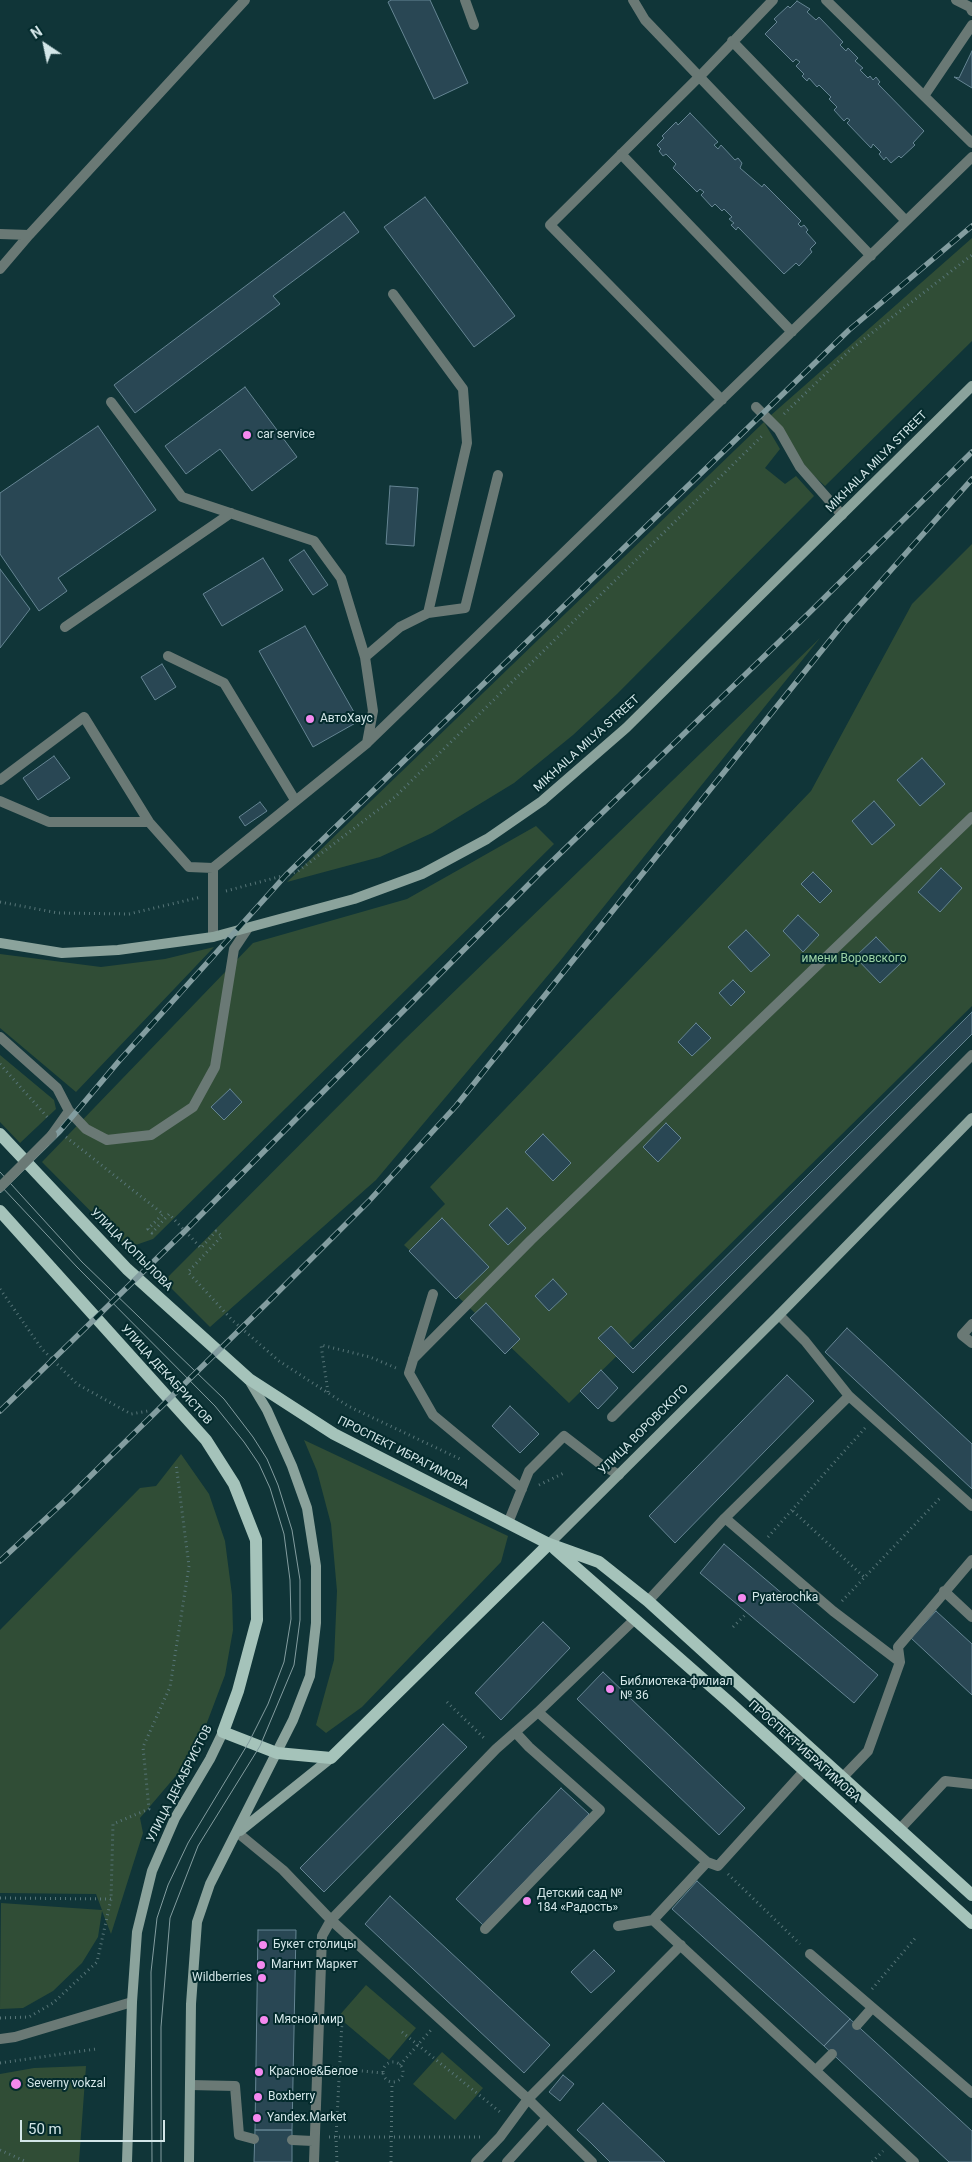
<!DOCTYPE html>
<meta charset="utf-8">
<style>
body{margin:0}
#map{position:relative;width:972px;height:2162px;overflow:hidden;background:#103538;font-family:Roboto,sans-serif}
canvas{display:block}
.north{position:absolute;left:20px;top:20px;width:50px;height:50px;-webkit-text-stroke:4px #042b2d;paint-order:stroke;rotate:326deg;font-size:14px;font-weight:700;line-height:20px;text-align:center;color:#d3e6e8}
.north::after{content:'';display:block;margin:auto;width:18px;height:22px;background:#d3e6e8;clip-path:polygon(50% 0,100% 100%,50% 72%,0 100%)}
.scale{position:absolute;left:20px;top:2120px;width:145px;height:22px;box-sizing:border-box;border:2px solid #d3e6e8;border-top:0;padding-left:6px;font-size:15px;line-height:18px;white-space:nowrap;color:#d3e6e8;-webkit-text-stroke:4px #042b2d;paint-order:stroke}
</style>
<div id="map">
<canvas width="972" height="2162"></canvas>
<div class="north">N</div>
<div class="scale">50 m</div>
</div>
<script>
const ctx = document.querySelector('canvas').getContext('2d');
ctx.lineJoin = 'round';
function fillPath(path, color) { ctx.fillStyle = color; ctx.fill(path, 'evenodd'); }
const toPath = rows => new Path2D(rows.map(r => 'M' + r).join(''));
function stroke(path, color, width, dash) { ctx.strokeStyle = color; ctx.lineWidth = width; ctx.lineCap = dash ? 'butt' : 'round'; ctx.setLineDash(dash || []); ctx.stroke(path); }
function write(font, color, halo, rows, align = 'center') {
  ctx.font = font + ' Roboto,sans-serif'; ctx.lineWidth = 4; ctx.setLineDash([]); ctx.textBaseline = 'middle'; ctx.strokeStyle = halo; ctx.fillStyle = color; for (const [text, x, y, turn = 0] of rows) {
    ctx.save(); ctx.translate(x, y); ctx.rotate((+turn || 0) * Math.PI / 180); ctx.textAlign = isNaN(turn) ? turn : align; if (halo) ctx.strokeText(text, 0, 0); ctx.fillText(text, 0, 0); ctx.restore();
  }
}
fillPath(toPath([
 [972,238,972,341,825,486,803,466,770,416],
 [764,422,780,449,765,468,785,484,796,476,814,496,617,694,573,735,514,783,432,833,380,857,287,882],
 [972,544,972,1006,569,1403,404,1245,445,1204,430,1187,811,791,912,604],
 [820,638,560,961,376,1180,210,1327,164,1281,404,1040],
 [536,826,554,844,153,1239,127,1248,42,1162,253,943,407,899],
 [214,947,76,1092,0,1028,0,954,101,967,165,959],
 [0,1055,54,1100,56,1109,20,1143,0,1122],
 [304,1440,508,1536,501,1562,362,1707,326,1733,316,1725,334,1660,337,1591,331,1524,317,1471],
 [181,1454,209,1494,225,1541,232,1595,233,1630,225,1675,200,1741,180,1771,140,1818,143,1833,111,1934,102,1911,98,1937,82,1963,53,1991,23,2008,0,2009,1,1903,102,1910,96,1894,0,1893,0,1630,140,1488,156,1486],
 [366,1985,416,2028,389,2060,338,2017],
 [442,2052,483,2088,455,2120,413,2084],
 [86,2066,79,2162,0,2162,0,2074,34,2068]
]), '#304d36');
const building = toPath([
 [391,0,430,0,468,83,434,99,388,2,391,0],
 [797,1,810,9,807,12,816,20,819,17,843,42,840,45,846,51,848,48,858,58,855,61,863,68,860,70,868,78,870,76,873,80,876,77,880,82,878,84,924,131,913,143,915,145,901,158,899,156,891,163,886,157,884,160,879,154,881,152,873,144,871,148,847,123,850,120,847,118,844,121,834,110,837,107,829,99,831,97,819,85,817,87,809,78,807,81,802,76,804,74,796,66,800,62,796,59,793,62,765,34,777,22,774,19,788,6,790,8,797,1],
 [972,51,972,88,954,77,959,78,972,51],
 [690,113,718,142,714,145,718,149,721,145,735,160,738,158,742,163,740,168,762,187,764,184,801,221,798,224,801,227,804,225,808,230,806,232,816,243,810,249,812,252,799,266,796,263,784,274,738,227,736,230,731,225,734,223,729,219,732,217,724,209,722,211,715,204,712,207,701,195,704,192,700,189,697,192,673,168,676,164,666,154,663,156,659,151,661,149,657,145,664,138,662,136,676,122,678,125,690,113],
 [425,197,515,316,474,347,384,227,425,197],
 [344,212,359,232,273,296,280,304,135,413,114,385,344,212],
 [245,387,297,457,252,491,220,449,186,474,165,446,245,387],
 [98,426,156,510,58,578,67,591,39,611,0,554,0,493,98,426],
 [390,486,418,488,414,546,386,544,390,486],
 [304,550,328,585,313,595,289,560,304,550],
 [263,558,283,590,222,626,203,594,263,558],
 [0,569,30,609,0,648,0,569],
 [305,626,359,721,313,747,259,651,305,626],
 [162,664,176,687,155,700,141,677,162,664],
 [54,756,70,778,38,800,23,778,54,756],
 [922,758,945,784,920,806,897,780,922,758],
 [874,801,895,825,872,845,852,821,874,801],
 [260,802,267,811,245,826,239,817,260,802],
 [941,868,962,888,940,912,918,892,941,868],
 [813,872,832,891,820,903,801,884,813,872],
 [798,915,819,935,803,952,783,931,798,915],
 [746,930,770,955,751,972,728,947,746,930],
 [876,937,901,963,880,983,855,957,876,937],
 [733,980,745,992,731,1006,719,993,733,980],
 [972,1012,972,1034,633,1373,598,1338,611,1326,633,1349,972,1012],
 [696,1023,711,1038,692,1056,678,1042,696,1023],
 [230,1089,242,1102,224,1120,211,1107,230,1089],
 [666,1123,681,1138,658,1162,643,1147,666,1123],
 [543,1134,571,1163,553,1181,525,1152,543,1134],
 [507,1208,526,1228,508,1245,489,1225,507,1208],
 [442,1218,489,1267,456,1299,409,1251,442,1218],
 [553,1279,567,1294,549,1311,535,1296,553,1279],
 [486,1303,520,1339,505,1354,470,1318,486,1303],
 [847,1328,972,1444,972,1489,825,1352,847,1328],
 [601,1370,618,1388,598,1409,580,1391,601,1370],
 [787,1375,814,1401,675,1543,649,1516,787,1375],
 [510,1406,539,1434,520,1453,492,1426,510,1406],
 [724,1544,878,1675,854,1703,700,1573,724,1544],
 [936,1611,972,1644,972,1695,911,1638,936,1611],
 [543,1622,570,1648,501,1720,475,1693,543,1622],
 [603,1672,745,1808,719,1835,577,1699,603,1672],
 [443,1724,467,1747,324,1892,300,1868,443,1724],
 [561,1788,589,1814,483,1925,456,1899,561,1788],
 [697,1881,850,2019,824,2046,672,1909,697,1881],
 [390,1896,550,2045,524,2073,365,1924,390,1896],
 [258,1930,296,1930,292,2130,255,2130,258,1930],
 [594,1950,615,1971,591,1993,571,1972,594,1950],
 [850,2019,972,2131,972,2162,949,2162,824,2046,850,2019],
 [563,2075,574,2084,560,2101,549,2092,563,2075],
 [603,2103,665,2162,610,2162,591,2143,577,2130,603,2103],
 [255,2130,292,2130,292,2162,254,2162,255,2130]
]);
fillPath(building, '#294754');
stroke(building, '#658593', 1);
stroke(toPath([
 [784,414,850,350,972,255],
 [226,891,297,872,395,797,763,435],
 [0,902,58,913,129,914,201,897],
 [0,1064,48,1118],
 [66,1137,163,1214,148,1229,152,1233,169,1214,201,1248,216,1231,222,1236,188,1272,232,1320,279,1361,348,1406,462,1460],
 [0,1289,42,1349,77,1384,131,1414,148,1411],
 [328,1392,321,1345,370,1357,396,1368],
 [539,1485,566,1472],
 [793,1511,864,1577],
 [768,1537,865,1428],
 [842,1601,941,1497],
 [733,1627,747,1613],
 [447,1702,486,1740],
 [728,1874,800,1944],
 [0,1898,111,1899],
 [872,1989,917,1936],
 [0,2018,29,2017,53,2003,97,1962,111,1899,113,1824,149,1809,143,1747,170,1687,189,1566,176,1464],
 [402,2032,500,2112],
 '383 2072a10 10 0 1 1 20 0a10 10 0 1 1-20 0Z',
 [0,2063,96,2049],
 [400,2065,431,2030],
 [332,2068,383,2073],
 [329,2137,480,2137],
 [0,2150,27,2162],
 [337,2162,336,2138,342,2021],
 [391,2162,392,2082],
 [872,2162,883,2151]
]), '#577578', 3, [1, 4]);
stroke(toPath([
 [465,0,474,25],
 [633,0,645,20,871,256],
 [826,0,972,143],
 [956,0,970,7,972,11],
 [732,41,906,221],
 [924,96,972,25],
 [621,154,792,332],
 [0,234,29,235,245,0],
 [0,269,29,235],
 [722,400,550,225,703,73,773,0],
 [756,407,779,430,800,467,842,515],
 [428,613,465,608,498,475],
 [65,627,231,513],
 [168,656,224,683,295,800],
 [365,657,400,627,428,613,467,443,463,389,393,294],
 [367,743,972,157],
 [0,780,84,717,149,822,189,867,213,868,367,743,373,711,365,657,341,578,314,541,182,497,111,402],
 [0,801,49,822,149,822],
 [213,868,213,937],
 [0,1037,57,1088,69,1111,86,1129,107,1140,151,1135,193,1107,215,1067,234,949,248,928],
 [52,1135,69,1111],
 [433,1294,409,1373,433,1415,522,1489],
 [779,1315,805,1341,849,1396,972,1506],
 [972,1324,962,1335,972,1343],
 [413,1359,531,1240,972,817],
 [612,1417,972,1055],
 [725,1518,833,1611,900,1662,868,1751,843,1777],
 [508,1523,529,1471,564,1436,599,1463,619,1475],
 [944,1591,972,1617],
 [648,1601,725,1518,849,1396],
 [900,1662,898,1647,972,1560],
 [538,1712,707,1862,718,1866,804,1771],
 [899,1830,945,1781,972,1784],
 [238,1833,283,1870,331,1920,322,1936,314,2162],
 [653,1920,914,2162],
 [618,1926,653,1920,707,1862],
 [485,1929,600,1810,529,1747,516,1733],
 [810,1954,972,2093],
 [857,2025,872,2008],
 [816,2070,832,2054],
 [190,2085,235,2086,239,2135,254,2139],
 [292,2140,313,2141],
 [476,2162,500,2137,528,2099,681,1945],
 [507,2162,546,2119],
 [592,2162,528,2099,331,1920,496,1749,538,1712,635,1619]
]), '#6a7975', 10);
stroke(toPath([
 [0,2039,15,2037,132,2002]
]), '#6a7975', 10);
stroke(toPath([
 [0,943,62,953,118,950,213,937,354,899,422,874,487,839,542,801,626,728,972,386],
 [549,1544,779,1315,972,1118],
 [240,1831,331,1758],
 [127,2162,132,2002,137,1932,152,1871,175,1818,210,1759,223,1732],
 [189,2162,191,2004,197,1922,210,1884,293,1720,310,1676,316,1623,316,1566,307,1508,292,1466,267,1410,249,1380]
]), '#8ba39c', 10);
stroke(toPath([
 [0,1134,127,1269,249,1379,334,1434,549,1544,599,1562,648,1601,972,1895],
 [0,1211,206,1440,234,1484,256,1540,257,1620,238,1691,223,1732,277,1753,331,1758,549,1544],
 [555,1549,730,1703,972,1923]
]), '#a5c3ba', 12);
stroke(toPath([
 [0,1172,82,1262,224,1399,253,1437,267,1459,278,1485,292,1530,300,1580,300,1620,294,1665,260,1746,198,1846,170,1918,161,2027,161,2162],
 [0,1185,77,1267,215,1406,244,1442,259,1464,270,1488,284,1534,290,1580,291,1619,284,1662,268,1704,249,1742,188,1843,168,1885,157,1918,151,1972,152,2162]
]), '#839da0', 1);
const rail = toPath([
 [0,1190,60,1131,119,1061,286,875,849,330,972,226],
 [0,1411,185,1231,542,871,809,613,972,452],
 [0,1561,68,1498,268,1302,369,1201,456,1106,843,624,972,479]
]);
stroke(rail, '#839da0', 5.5);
stroke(rail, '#042b2d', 4, [11]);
stroke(toPath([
 [0,1187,52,1135]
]), '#6a7975', 10);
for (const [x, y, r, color] of [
 [247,435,5,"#f489ef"],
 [310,719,5,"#f489ef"],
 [742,1598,5,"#f489ef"],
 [610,1689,5,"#f489ef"],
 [527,1901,5,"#f489ef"],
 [263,1945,5,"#f489ef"],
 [261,1965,5,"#f489ef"],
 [262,1978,5,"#f489ef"],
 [264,2020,5,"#f489ef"],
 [259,2072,5,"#f489ef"],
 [16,2084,6,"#f489ef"],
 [258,2097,5,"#f489ef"],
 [257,2118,5,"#f489ef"]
]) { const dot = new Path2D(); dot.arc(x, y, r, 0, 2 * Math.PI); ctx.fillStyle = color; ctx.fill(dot); stroke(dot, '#042b2d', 2); }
write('12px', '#d3e6e8', '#042b2d', [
 ["car service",257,435],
 ["АвтоХаус",320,719],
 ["Pyaterochka",752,1598],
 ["Библиотека-филиал",620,1682],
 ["№ 36",620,1696],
 ["Детский сад №",537,1894],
 ["184 «Радость»",537,1908],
 ["Букет столицы",273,1945],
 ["Магнит Маркет",271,1965],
 ["Wildberries",252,1978,"right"],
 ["Мясной мир",274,2020],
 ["Красное&Белое",269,2072],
 ["Severny vokzal",27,2084],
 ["Boxberry",268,2097],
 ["Yandex.Market",267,2118]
], 'left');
write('12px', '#d3e6e8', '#042b2d', [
 ["MIKHAILA MILYA STREET",877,462,-45],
 ["MIKHAILA MILYA STREET",587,744,-42],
 ["УЛИЦА КОПЫЛОВА",131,1250,45],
 ["УЛИЦА ДЕКАБРИСТОВ",166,1375,48],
 ["УЛИЦА ВОРОВСКОГО",644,1430,-45],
 ["ПРОСПЕКТ ИБРАГИМОВА",403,1453,27],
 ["ПРОСПЕКТ ИБРАГИМОВА",804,1752,42],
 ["УЛИЦА ДЕКАБРИСТОВ",180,1784,-63]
]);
write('12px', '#9cd3a6', '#042b2d', [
 ["имени Воровского",854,959]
]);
</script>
